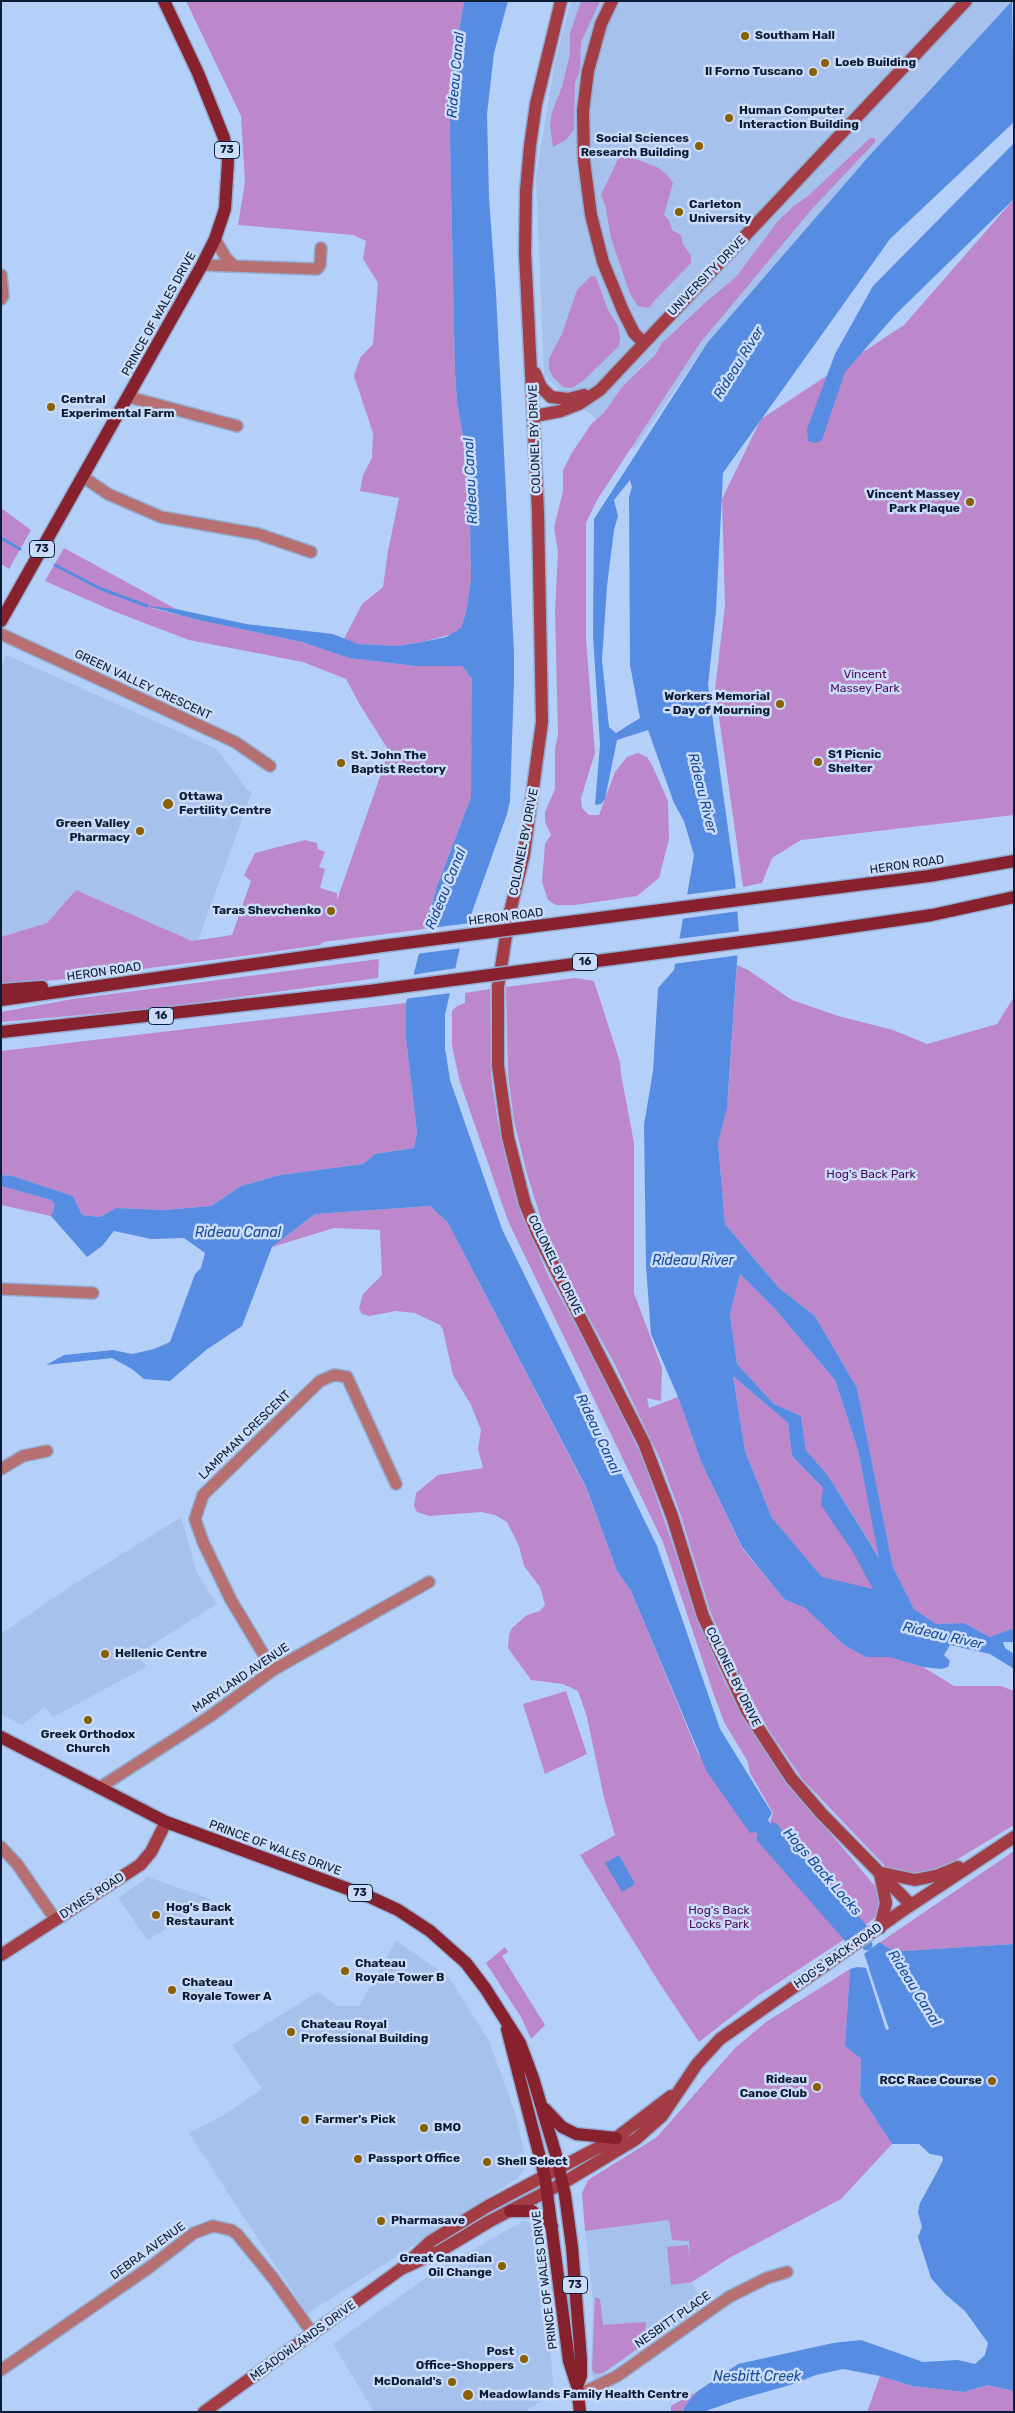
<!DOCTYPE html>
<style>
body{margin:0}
#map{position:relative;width:1015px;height:2413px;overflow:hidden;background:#b5d0f8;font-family:Rubik,sans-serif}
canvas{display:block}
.frame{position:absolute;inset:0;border:2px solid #0c1c34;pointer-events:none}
</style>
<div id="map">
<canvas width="1015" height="2413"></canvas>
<div class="frame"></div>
</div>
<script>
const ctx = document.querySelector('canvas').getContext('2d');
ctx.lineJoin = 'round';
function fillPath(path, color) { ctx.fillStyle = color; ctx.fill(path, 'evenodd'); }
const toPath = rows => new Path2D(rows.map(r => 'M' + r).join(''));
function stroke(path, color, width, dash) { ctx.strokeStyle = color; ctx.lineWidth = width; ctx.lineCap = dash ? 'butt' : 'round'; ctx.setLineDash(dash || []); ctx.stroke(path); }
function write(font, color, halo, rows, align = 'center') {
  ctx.font = font + ' Rubik,sans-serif'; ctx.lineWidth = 5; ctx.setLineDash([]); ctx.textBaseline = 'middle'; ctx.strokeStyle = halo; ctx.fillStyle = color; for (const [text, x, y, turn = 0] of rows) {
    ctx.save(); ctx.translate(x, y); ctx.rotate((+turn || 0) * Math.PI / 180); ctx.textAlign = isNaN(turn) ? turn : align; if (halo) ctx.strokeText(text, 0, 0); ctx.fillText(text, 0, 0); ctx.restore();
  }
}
fillPath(toPath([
 [571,1,1012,1,869,156,708,342,634,449,560,390,544,375,536,176,555,62],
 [7,655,217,749,247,790,252,792,198,940,192,941,76,890,47,923,1,937,1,665],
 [181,1517,197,1573,217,1604,139,1653,146,1667,53,1717,45,1707,22,1725,1,1714,1,1634,65,1590],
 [148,1877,213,1900,148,1940,118,1898],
 [396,1941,448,1976,489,2041,515,2112,527,2165,518,2178,307,2314,189,2133,222,2116,262,2089,232,2045,318,1992,337,2006,359,2006],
 [669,2220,689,2241,692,2282,704,2306,595,2380,591,2373,593,2300,585,2231],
 [523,2221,540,2226,554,2393,524,2412,374,2412,333,2344,437,2270]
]), '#a5c1ec');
fillPath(toPath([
 [186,1,464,1,449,92,455,373,457,402,465,447,470,523,471,580,466,612,461,628,456,633,422,642,398,646,358,644,344,639,362,604,383,587,388,551,399,498,360,491,363,475,372,458,373,433,354,376,360,358,373,344,378,283,363,259,366,241,353,235,238,225,245,182,241,116],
 [581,1,600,1,581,42,580,70,575,83,574,130,566,140,553,147,550,126,552,112,562,87,570,54,570,33],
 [870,138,875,138,875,142,812,209,700,343,597,500,586,523,586,639,595,753,581,798,582,808,589,815,599,815,615,772,627,757,638,753,647,757,652,765,668,801,669,839,659,878,637,896,575,905,556,905,548,900,542,882,545,844,551,835,545,822,545,812,555,789,555,749,558,734,555,612,558,551,554,528,563,491,563,470,573,451,592,423,604,413,622,387,656,354,661,344,706,302,736,277,778,221,795,205,807,197],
 [622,151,633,158,659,168,669,177,673,183,664,215,669,220,672,230,681,235,683,244,691,256,691,263,654,301,650,307,647,308,638,306,630,294,611,238,605,204,601,195],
 [1014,199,1014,815,801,840,772,858,762,883,743,887,715,689,725,606,722,499,761,419,904,325],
 [591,276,596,277,608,310,618,326,620,336,619,346,584,380,572,388,563,387,553,377,549,369,549,359,562,334,577,290],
 [1,508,31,530,9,569,1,564],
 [64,548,176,609,151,608,194,619,302,642,349,658,416,666,462,666,472,679,473,684,471,797,436,889,425,929,323,942,320,945,251,955,57,980,1,985,1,937,47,923,76,890,192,941,232,935,251,881,244,875,255,853,305,840,317,843,318,849,325,852,319,867,325,869,320,888,337,893,337,900,389,751,360,705,346,679,303,662,189,640,113,611,45,581],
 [379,959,378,978,151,1009,1,1022,1,1012,73,999],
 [737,965,748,970,792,1000,838,1016,893,1030,927,1044,997,1024,1014,997,1014,1628,990,1637,964,1623,936,1624,914,1609,893,1567,857,1388,815,1316,779,1288,725,1224,718,1143,728,1096],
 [575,978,594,981,620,1062,621,1074,634,1143,634,1293,662,1368,661,1401,647,1398,649,1408,678,1397,702,1464,742,1548,784,1599,805,1608,844,1645,866,1657,889,1657,923,1667,954,1686,1001,1686,1014,1691,1014,1825,948,1865,917,1877,887,1868,803,1780,770,1732,741,1681,710,1611,680,1513,660,1459,614,1363,564,1273,542,1222,527,1174,514,1121,508,1074,506,987],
 [490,989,491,1076,498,1123,511,1176,526,1224,548,1275,598,1365,644,1461,697,1616,725,1683,754,1734,787,1782,880,1892,878,1915,863,1927,770,1822,773,1813,750,1773,748,1762,724,1722,714,1695,663,1542,508,1221,459,1079,452,1045,452,1011,457,1006,465,1003,465,993],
 [406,1003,406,1039,417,1132,414,1148,375,1154,363,1164,280,1175,241,1186,211,1206,164,1210,116,1208,100,1217,82,1215,73,1196,12,1176,1,1175,1,1051],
 [1,1186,51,1200,55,1205,51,1216,1,1205],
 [430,1206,448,1223,586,1488,617,1571,631,1591,698,1753,750,1832,755,1832,762,1838,848,1937,758,1996,699,2042,660,1984,580,1855,615,1835,604,1798,587,1717,578,1691,563,1684,531,1680,508,1648,509,1635,512,1628,527,1615,540,1611,545,1605,540,1587,524,1566,519,1546,507,1522,495,1515,482,1512,429,1516,417,1512,414,1506,416,1493,438,1475,483,1468,478,1449,481,1430,471,1405,453,1375,443,1330,440,1325,415,1313,396,1311,369,1316,362,1314,359,1308,363,1294,382,1275,380,1230,334,1228,272,1247,315,1214],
 [740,1274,776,1310,835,1380,858,1450,880,1559,829,1477,806,1450,801,1416,774,1404,737,1364,730,1314],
 [733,1376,788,1423,792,1456,823,1488,874,1590,822,1578,772,1518,745,1451],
 [566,1691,587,1754,545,1774,523,1704],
 [1014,1851,1014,1944,903,1951,888,1948,879,1943],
 [505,1947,508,1952,502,1956,545,2025,531,2039,521,2017,486,1963],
 [850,1969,845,2046,861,2059,860,2095,892,2144,841,2199,731,2257,692,2282,671,2285,667,2247,688,2245,690,2263,689,2241,672,2240,669,2220,585,2231,582,2193,588,2180,657,2137,735,2048,766,2022],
 [595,2297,600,2299,603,2325,646,2322,645,2343,603,2373,595,2374,592,2370],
 [880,2376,912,2386,964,2392,988,2385,1014,2391,1014,2412,867,2412],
 [698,2391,687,2403,682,2412,671,2412,671,2406]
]), '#bd87cb');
fillPath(toPath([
 [464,1,508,1,494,53,487,114,489,198,496,293,514,653,514,681,510,801,507,814,461,943,445,1015,445,1048,450,1080,502,1229,657,1546,720,1729,772,1813,768,1820,773,1828,762,1838,755,1832,750,1833,707,1772,631,1591,617,1571,586,1487,448,1223,430,1206,315,1214,272,1247,242,1326,206,1350,170,1381,144,1379,132,1369,112,1358,46,1365,64,1355,113,1350,132,1354,154,1349,170,1342,195,1274,201,1268,205,1253,184,1238,151,1239,114,1231,102,1246,87,1257,51,1216,55,1205,51,1200,1,1186,1,1175,12,1176,73,1196,82,1215,100,1217,116,1208,164,1210,211,1206,241,1186,280,1175,363,1164,375,1154,414,1148,417,1132,406,1039,406,1003,436,889,471,797,472,679,462,666,416,666,349,658,302,642,194,619,147,606,176,609,246,624,333,634,358,644,398,646,422,642,446,637,461,628,466,612,471,580,470,523,465,447,457,402,455,373,449,92],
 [1012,1,1014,122,890,239,723,473,716,611,708,685,735,879,739,933,727,1108,718,1143,725,1224,779,1288,815,1316,857,1388,893,1567,914,1609,936,1624,964,1623,990,1637,1014,1628,1014,1642,1003,1642,1005,1648,1014,1654,1014,1669,990,1654,950,1645,944,1655,950,1661,948,1667,941,1669,923,1667,889,1657,866,1657,844,1645,805,1608,784,1599,742,1547,702,1464,678,1397,651,1334,646,1266,644,1125,653,1071,658,988,674,970,694,855,684,821,674,803,648,730,617,740,605,799,601,804,595,805,600,745,593,636,594,519,708,342,869,156],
 [630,480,632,487,629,497,630,665,640,718,616,733,609,727,602,660,607,586,614,530,618,516,614,500],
 [740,1274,776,1310,835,1380,858,1450,879,1558,829,1477,806,1450,801,1416,774,1404,737,1364,730,1314],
 [733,1376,788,1423,792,1456,823,1488,821,1505,853,1552,873,1589,822,1577,772,1518,745,1451],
 [1014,143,1014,199,896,314,845,372,822,440,815,443,808,441,807,429,835,354,873,286],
 [619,1855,635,1884,622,1892,605,1863],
 [867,1934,888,1948,903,1951,1014,1944,1014,2391,988,2385,964,2392,912,2386,880,2376,843,2369,816,2375,790,2385,737,2400,703,2412,682,2412,687,2403,698,2391,738,2364,833,2343,861,2340,923,2362,958,2360,975,2364,985,2355,988,2343,965,2311,945,2294,931,2278,918,2237,922,2227,918,2212,920,2203,938,2170,943,2160,942,2156,930,2154,919,2144,892,2144,860,2095,861,2059,845,2046,850,1969,857,1967,869,1968,864,1954,854,1943]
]), '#568ce1');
fillPath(toPath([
 [738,888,740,911,680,919,684,895],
 [471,923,462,948,416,954,422,929],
 [741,931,740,955,673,964,677,939],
 [457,968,451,993,404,999,411,975],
 [868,1932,881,1941,864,1954,889,2029,886,2030,862,1955,852,1944]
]), '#b5d0f8');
stroke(toPath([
 [1,538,20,549],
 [55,565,99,588,147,606]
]), '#568ce1', 3);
stroke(toPath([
 [760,1821,769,1835,867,1945],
 [773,1828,855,1921,867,1934,854,1943,762,1838,773,1828]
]), '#568ce1', 11);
const street = toPath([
 [215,239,226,258,234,266],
 [202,265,317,269,320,265,321,248],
 [1,275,3,296,1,299],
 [129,397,237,426],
 [83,477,108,494,161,517,258,534,311,552],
 [1,634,235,742,270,766],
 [1,1289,93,1293],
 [1,1469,23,1456,47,1451],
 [273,1670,231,1600,203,1542,195,1519,203,1495,320,1381,334,1375,347,1377,396,1484],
 [99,1788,209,1717,273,1670,429,1582],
 [1,1847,17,1864,55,1919],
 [1,2370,150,2267,194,2233,213,2226,231,2230,237,2234,273,2278,313,2334],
 [578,2395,617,2376,729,2297,767,2278,787,2272]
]);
const secondary = toPath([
 [561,1,536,104,530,146,526,191,525,253,538,512,542,722,524,854,509,916,498,987,498,1066,508,1137,525,1204,538,1235,644,1443,672,1516,703,1616,747,1711,791,1778,822,1814,911,1905],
 [612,1,601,24,588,71,583,111,584,161,591,215,603,262,623,311,634,333,643,342],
 [535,373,541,387,551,397,568,399,584,395],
 [535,416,561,411,579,404,600,390,966,1],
 [882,1873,915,1880,939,1875,958,1867],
 [880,1928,886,1903,880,1874],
 [1,1955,140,1865,151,1852,166,1822],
 [401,2269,440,2251,490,2221,563,2183,636,2139,662,2116,697,2064,720,2039,902,1911,1014,1837],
 [204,2412,401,2269,431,2241,488,2206,616,2138,671,2096]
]);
const primary = toPath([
 [1,621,202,265,215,239,225,209,228,161,224,138,198,73,164,1],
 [801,892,929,876,1014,861],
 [802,934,932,915,1014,897],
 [1,990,42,987],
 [1,1000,382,946],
 [1,1032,369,991],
 [1,1737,166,1822,370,1897,398,1910,430,1931,466,1963,485,1988,520,2043,533,2078,556,2155,565,2195,572,2247,581,2359,581,2376,577,2386],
 [507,2029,545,2177,569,2361,577,2386,580,2412],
 [545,2109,562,2127,576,2134,616,2138],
 [510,2211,532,2211,552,2226]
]);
stroke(street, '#93acd1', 14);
stroke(secondary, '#93acd1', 15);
stroke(primary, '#93acd1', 15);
stroke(street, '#b67071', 11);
stroke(secondary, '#a33c44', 12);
stroke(primary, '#87212d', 12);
const primaryBridge = toPath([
 [382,946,801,892],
 [369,991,802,934]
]);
stroke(primaryBridge, '#93acd1', 15, []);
stroke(primaryBridge, '#87212d', 12);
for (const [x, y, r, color] of [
 [745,36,5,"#895f00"],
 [825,63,5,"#895f00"],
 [813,72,5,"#895f00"],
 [729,118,5,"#895f00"],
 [699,146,5,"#895f00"],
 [679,212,5,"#895f00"],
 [51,407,5,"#895f00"],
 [970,502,5,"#895f00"],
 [780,704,5,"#895f00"],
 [818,762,5,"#895f00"],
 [341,763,5,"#895f00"],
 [168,804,6,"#895f00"],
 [140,831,5,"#895f00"],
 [331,911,5,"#895f00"],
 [105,1654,5,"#895f00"],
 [88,1720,5,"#895f00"],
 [156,1915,5,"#895f00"],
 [345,1971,5,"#895f00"],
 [172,1990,5,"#895f00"],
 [291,2032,5,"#895f00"],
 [992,2081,5,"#895f00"],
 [817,2087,5,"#895f00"],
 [305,2120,5,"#895f00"],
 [424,2128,5,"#895f00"],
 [358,2159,5,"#895f00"],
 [487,2162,5,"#895f00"],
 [381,2221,5,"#895f00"],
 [502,2266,5,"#895f00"],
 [524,2359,5,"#895f00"],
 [452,2382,5,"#895f00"],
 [468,2395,6,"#895f00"]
]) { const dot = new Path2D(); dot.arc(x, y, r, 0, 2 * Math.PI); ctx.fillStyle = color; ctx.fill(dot); stroke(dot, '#cbdcf8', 2); }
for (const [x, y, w] of [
 [227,150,25],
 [42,549,25],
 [585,962,25],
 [161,1016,25],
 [360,1893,25],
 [575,2285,25]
]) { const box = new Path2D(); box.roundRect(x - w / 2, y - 8.5, w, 17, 4); ctx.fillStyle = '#cbdcf8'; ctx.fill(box); stroke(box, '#0c1c34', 1); }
write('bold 11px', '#0c1c34', null, [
 ["73",227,150],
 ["73",42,549],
 ["16",585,962],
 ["16",161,1016],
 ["73",360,1893],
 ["73",575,2285]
]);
write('bold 12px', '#0c1c34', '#cbdcf8', [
 ["Southam Hall",755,36],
 ["Loeb Building",835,63],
 ["Il Forno Tuscano",803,72,"right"],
 ["Human Computer",739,111],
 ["Interaction Building",739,125],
 ["Social Sciences",689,139,"right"],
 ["Research Building",689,153,"right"],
 ["Carleton",689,205],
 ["University",689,219],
 ["Central",61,400],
 ["Experimental Farm",61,414],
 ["Vincent Massey",960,495,"right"],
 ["Park Plaque",960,509,"right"],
 ["Workers Memorial",770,697,"right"],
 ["- Day of Mourning",770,711,"right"],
 ["S1 Picnic",828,755],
 ["Shelter",828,769],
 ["St. John The",351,756],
 ["Baptist Rectory",351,770],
 ["Ottawa",179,797],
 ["Fertility Centre",179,811],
 ["Green Valley",130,824,"right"],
 ["Pharmacy",130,838,"right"],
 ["Taras Shevchenko",321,911,"right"],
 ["Hellenic Centre",115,1654],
 ["Greek Orthodox",88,1735,"center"],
 ["Church",88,1749,"center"],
 ["Hog's Back",166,1908],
 ["Restaurant",166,1922],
 ["Chateau",355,1964],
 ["Royale Tower B",355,1978],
 ["Chateau",182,1983],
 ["Royale Tower A",182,1997],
 ["Chateau Royal",301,2025],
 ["Professional Building",301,2039],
 ["Rideau",807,2080,"right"],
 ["Canoe Club",807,2094,"right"],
 ["RCC Race Course",982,2081,"right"],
 ["Farmer's Pick",315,2120],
 ["BMO",434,2128],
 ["Passport Office",368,2159],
 ["Shell Select",497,2162],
 ["Pharmasave",391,2221],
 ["Great Canadian",492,2259,"right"],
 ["Oil Change",492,2273,"right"],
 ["Post",514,2352,"right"],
 ["Office-Shoppers",514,2366,"right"],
 ["McDonald's",442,2382,"right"],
 ["Meadowlands Family Health Centre",479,2395]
], 'left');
write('12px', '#0c1c34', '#cbdcf8', [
 ["UNIVERSITY DRIVE",707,276,-46],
 ["PRINCE OF WALES DRIVE",159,314,-61],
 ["COLONEL BY DRIVE",535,439,-92],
 ["GREEN VALLEY CRESCENT",143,685,25],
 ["COLONEL BY DRIVE",524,842,-79],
 ["HERON ROAD",907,865,-8],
 ["HERON ROAD",506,917,-7],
 ["HERON ROAD",104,972,-8],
 ["COLONEL BY DRIVE",555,1265,64],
 ["LAMPMAN CRESCENT",245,1435,-44],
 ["COLONEL BY DRIVE",733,1677,64],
 ["MARYLAND AVENUE",241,1678,-34],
 ["PRINCE OF WALES DRIVE",275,1848,20],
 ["DYNES ROAD",92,1896,-33],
 ["HOG'S BACK ROAD",838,1956,-35],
 ["DEBRA AVENUE",148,2251,-36],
 ["PRINCE OF WALES DRIVE",545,2280,-97],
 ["NESBITT PLACE",673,2320,-35],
 ["MEADOWLANDS DRIVE",303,2341,-36]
]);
write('12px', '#4d0c5b', '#cbdcf8', [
 ["Vincent",865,675],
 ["Massey Park",865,689],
 ["Hog's Back Park",871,1175],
 ["Hog's Back",719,1911],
 ["Locks Park",719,1925]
]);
write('italic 14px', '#184a96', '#cbdcf8', [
 ["Rideau Canal",456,75,-85],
 ["Rideau River",739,363,-58],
 ["Rideau Canal",471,481,-93],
 ["Rideau River",702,793,76],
 ["Rideau Canal",446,889,-68],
 ["Rideau Canal",238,1233],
 ["Rideau River",693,1261],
 ["Rideau Canal",598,1434,65],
 ["Rideau River",943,1636,13],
 ["Hogs Back Locks",822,1872,49],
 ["Rideau Canal",914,1988,58],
 ["Nesbitt Creek",757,2377]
]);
</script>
